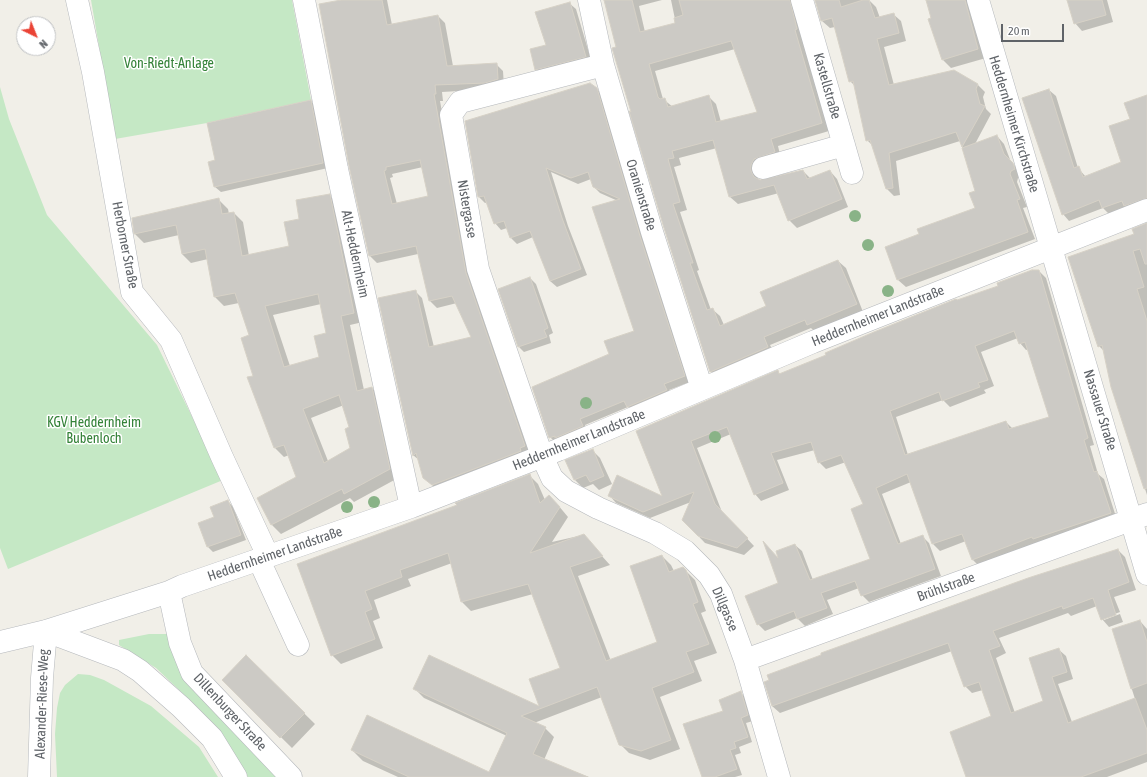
<!DOCTYPE html>
<meta charset="utf-8">
<style>
body{margin:0}
#map{position:relative;width:1147px;height:777px;overflow:hidden;background:#f1efe8;font-family:"Asap Condensed",sans-serif}
canvas{display:block}
.north{position:absolute;left:16px;top:16px;width:40px;height:40px;box-sizing:border-box;background:#fff;border:1px solid #bfc1c3;border-radius:50%;rotate:137deg;font-size:11px;font-weight:700;line-height:16px;text-align:center;color:#5f6368}
.north::after{content:'';display:block;margin:auto;width:14px;height:18px;background:#ea4335;clip-path:polygon(50% 0,100% 100%,50% 72%,0 100%)}
.scale{position:absolute;left:1001px;top:24px;width:63px;height:18px;box-sizing:border-box;border:2px solid #5f6368;border-top:0;padding-left:5px;font-size:12px;line-height:14px;white-space:nowrap;color:#5f6368;-webkit-text-stroke:3px #fff;paint-order:stroke}
</style>
<div id="map">
<canvas width="1147" height="777"></canvas>
<div class="north">N</div>
<div class="scale">20 m</div>
</div>
<script>
const ctx = document.querySelector('canvas').getContext('2d');
ctx.lineJoin = 'round';
function fillPath(path, color) { ctx.fillStyle = color; ctx.fill(path, 'evenodd'); }
const toPath = rows => new Path2D(rows.map(r => 'M' + r).join(''));
function stroke(path, color, width, dash) { ctx.strokeStyle = color; ctx.lineWidth = width; ctx.lineCap = dash ? 'butt' : 'round'; ctx.setLineDash(dash || []); ctx.stroke(path); }
function write(font, color, halo, rows, align = 'center') {
  ctx.font = font + ' "Asap Condensed",sans-serif'; ctx.lineWidth = 3; ctx.setLineDash([]); ctx.textBaseline = 'middle'; ctx.strokeStyle = halo; ctx.fillStyle = color; for (const [text, x, y, turn = 0] of rows) {
    ctx.save(); ctx.translate(x, y); ctx.rotate((+turn || 0) * Math.PI / 180); ctx.textAlign = isNaN(turn) ? turn : align; if (halo) ctx.strokeText(text, 0, 0); ctx.fillText(text, 0, 0); ctx.restore();
  }
}
fillPath(toPath([
 [91,0,292,0,311,100,207,123,115,139],
 [0,87,9,119,47,215,157,345,223,480,8,569,0,548],
 [149,634,167,634,278,777,248,777,214,726,198,708,156,668,119,645,119,640],
 [78,674,90,675,104,680,151,706,199,747,218,777,57,777,55,734,57,708,60,693,65,685]
]), '#c5e8c5');
fillPath(toPath([
 [346,0,387,0,392,25,438,16,445,23,453,66,496,64,503,71,504,86,492,89,442,92,443,101,440,101,472,279,532,453,440,492,424,478,420,461,413,455,415,291,422,298,434,347,472,337,457,303,437,308,430,301,418,254,377,263,370,256,320,5],
 [423,167,430,196,397,204,390,178,393,177,392,174],
 [605,0,662,0,639,6,645,32,676,24,671,0,800,0,829,131,778,146,781,159,758,172,758,179,760,181,803,171,811,179,830,171,837,179,848,207,797,228,789,220,779,193,738,204,730,197,717,148,679,158,681,165,674,167,687,210,680,212,699,270,697,271,711,310,712,309,720,316,724,325,768,307,838,261,846,268,863,312,815,332,811,328,770,345,775,355,718,379,711,372,617,48],
 [735,49,758,112,721,122,716,104,708,96,673,107,663,99,655,71],
 [816,0,869,0,876,7,880,18,893,14,901,21,906,41,884,47,894,85,954,71,978,85,985,92,983,97,986,109,991,114,975,144,997,136,1004,144,1011,162,1020,171,1022,177,1018,178,1017,182,1027,207,1023,208,1035,239,906,287,898,280,886,248,920,235,976,208,977,191,960,141,896,161,900,195,894,196,887,189,873,146,867,140,855,86,850,81,835,27,830,28,822,21],
 [927,0,969,0,986,58,951,68,943,60],
 [1068,0,1107,0,1113,22,1082,31,1075,23],
 [569,3,576,9,592,63,543,76,536,69],
 [596,88,602,95,690,382,669,390,672,397,634,413,628,407,585,425,588,432,556,443,550,437,610,355,635,331,618,201,600,193,594,187,591,179,578,184,551,172,568,226,587,275,557,287,550,281,533,237,517,244,511,238,507,228,501,230,495,223,488,202,485,203,479,197],
 [1049,90,1056,96,1078,168,1086,177,1122,162,1132,120,1147,96,1147,205,1109,214,1103,208,1069,221,1063,214],
 [311,101,316,107,328,168,221,192,215,187,216,161],
 [329,195,338,204,363,322,350,325,364,390,372,388,381,397,398,478,354,502,350,498,281,534,272,525,258,498,297,477,289,455,284,457,275,448,254,377,250,336,239,303,224,306,215,297,208,259,191,263,182,254,179,235,144,243,135,234,133,219,219,200,228,209,229,214,234,213,243,222,249,256,290,247,300,220],
 [321,304,327,334,320,358,290,366,273,315],
 [344,405,351,428,351,448,328,461,311,418],
 [1147,224,1147,495,1112,387,1104,351,1099,346,1135,234],
 [1039,271,1046,278,1094,445,1090,446,1098,474,1104,479,1117,520,979,566,972,559,966,541,940,551,933,544,911,482,882,494,901,544,922,536,929,543,941,576,869,602,862,595,859,588,827,600,833,614,805,626,797,618,765,631,758,624,779,583,781,561,795,545,802,551,813,580,871,559,864,505,846,462,826,469,819,462,815,450,777,460,789,490,761,501,755,494,731,434,697,448,722,512,754,546,744,555,705,543,683,520,691,502,650,518,616,503,610,496,664,498,637,431,778,372,781,375],
 [1018,338,1020,343,1026,350,1029,349,1050,417,1013,429,1006,422,908,455,896,417,943,400,950,407,986,393,984,390,994,386,981,352],
 [530,278,536,284,553,333,549,335,551,343,524,352,519,347],
 [592,450,600,458,612,484,599,490,593,484,583,488,575,480,567,461],
 [530,476,538,484,545,500,558,505,568,517,552,542,583,535,610,565,578,576,611,661,658,642,662,556,671,565,674,571,683,568,695,580,706,611,701,613,717,653,694,661,702,681,660,697,680,749,650,760,629,753,620,744,602,697,534,723,545,728,554,737,544,760,589,777,488,777,507,736,424,698,415,689,541,708,561,668,533,594,471,611,462,602,452,563,408,579,411,586,374,600,380,618,373,621,383,648,341,664,332,655,298,565,458,505],
 [228,501,233,507,246,540,213,552,208,547,215,518],
 [1118,550,1125,557,1136,590,1114,597,1120,612,1104,618,1104,620,1120,614,1123,622,1109,627,1102,619,1097,606,1071,616,1068,613,999,638,1006,653,996,658,1015,713,1045,702,1058,649,1066,656,1073,679,1058,684,1072,722,1135,699,1113,630,1140,621,1147,629,1147,762,1107,777,967,777,992,717,983,690,972,693,965,686,952,651,780,713,772,706,766,683],
 [246,656,315,724,292,748,223,680],
 [741,693,746,698,753,721,746,723,752,742,739,747,741,753,735,755,742,775,735,777,703,777,724,711],
 [352,750,473,777,398,777,363,761]
]), '#0003');
const building = toPath([
 [341,0,382,0,387,25,438,15,447,66,497,63,498,79,485,83,435,85,436,94,434,94,466,273,525,446,520,448,521,451,432,485,423,478,416,453,413,456,378,298,416,290,429,347,471,337,452,296,429,301,416,246,369,256,349,166,319,4,341,0],
 [420,160,428,196,392,204,384,171,386,170,386,167,420,160],
 [604,0,632,0,640,32,675,23,674,18,683,15,679,0,790,0,797,29,795,30,822,123,771,139,775,152,754,159,751,165,751,171,754,177,760,180,803,170,807,179,830,170,842,199,788,221,774,185,729,197,713,140,672,151,674,158,668,159,680,202,673,204,693,263,690,263,707,310,713,308,720,326,766,306,760,292,838,260,857,304,807,325,805,320,764,337,768,347,710,372,664,228,629,111,631,112,612,48,616,47,604,0],
 [731,41,757,112,716,122,709,95,668,107,665,98,660,99,658,97,649,64,731,41],
 [815,0,839,0,841,7,863,0,869,0,875,18,894,13,899,33,877,39,889,85,954,70,978,84,976,89,980,104,985,106,962,147,956,132,889,153,893,188,886,189,870,140,866,141,853,81,849,82,832,18,821,21,815,0],
 [926,0,965,0,978,49,942,60,928,19,931,18,926,0],
 [1067,0,1102,0,1106,15,1074,24,1067,0],
 [570,2,586,57,535,70,530,49,546,45,535,12,570,2],
 [590,83,597,88,640,236,685,376,664,384,667,390,627,407,624,401,580,419,583,426,555,438,555,436,549,438,532,387,609,354,604,341,634,331,592,207,620,199,593,187,588,172,571,178,546,168,562,218,581,269,550,281,530,231,510,238,504,221,494,224,484,196,478,197,465,121,590,83],
 [1049,89,1074,168,1079,166,1083,177,1121,162,1109,126,1130,119,1124,103,1147,95,1147,198,1124,206,1122,201,1102,208,1099,200,1062,215,1022,98,1049,89],
 [311,100,323,163,214,187,208,162,215,160,207,123,311,100],
 [997,135,1004,154,1013,163,1015,169,1011,171,1010,174,1020,199,1017,200,1028,232,897,280,885,247,919,234,917,229,975,208,969,193,975,191,962,148,997,135],
 [330,194,354,313,341,316,357,391,372,387,390,469,344,494,342,489,271,525,257,498,296,477,284,445,274,448,247,377,253,376,241,338,249,335,235,293,214,297,205,249,182,254,176,225,134,234,132,218,219,198,222,214,234,212,242,256,289,246,284,222,299,219,296,200,330,194],
 [318,294,326,333,314,336,319,357,284,367,265,306,318,294],
 [339,395,349,427,345,429,350,448,324,463,303,409,339,395],
 [1147,223,1147,264,1145,264,1140,249,1133,251,1144,287,1137,289,1147,321,1147,488,1144,489,1111,387,1102,345,1098,347,1068,257,1134,234,1132,229,1147,223],
 [1032,270,1039,270,1088,438,1084,440,1094,472,1097,471,1111,513,1033,539,1032,537,972,560,962,534,932,544,907,474,876,488,898,544,923,535,935,569,861,596,855,581,821,593,827,608,797,619,794,611,757,625,745,596,778,583,763,541,778,558,776,551,795,544,810,580,870,559,851,509,863,504,841,455,818,463,811,442,771,453,783,483,754,495,727,427,691,441,715,504,748,538,737,548,698,536,682,520,694,492,643,512,608,496,617,475,662,496,636,431,778,370,779,374,826,355,825,353,874,332,956,299,957,300,998,286,997,283,1032,270],
 [1014,331,1019,344,1025,342,1049,417,1009,429,1006,421,905,455,890,411,939,392,942,401,980,387,978,383,988,380,975,346,1014,331],
 [530,277,548,328,544,330,547,337,518,347,498,289,530,277],
 [593,449,604,476,590,482,586,475,574,480,565,460,593,449],
 [530,474,540,503,549,495,560,507,530,553,584,534,603,556,570,567,606,661,657,642,630,566,662,555,669,572,683,567,686,570,698,602,693,604,709,644,686,652,694,672,652,688,671,740,641,751,619,745,597,687,521,716,546,727,533,754,588,777,409,777,351,750,367,715,489,772,507,733,413,689,429,655,539,706,529,679,560,668,528,584,461,602,448,553,400,570,402,577,365,591,372,609,365,612,375,639,331,656,297,564,457,505,455,503,530,474],
 [228,500,241,535,207,547,198,523,214,517,210,507,228,500],
 [1118,549,1129,582,1108,590,1116,615,1101,620,1093,598,1063,609,1062,606,993,631,1000,646,989,650,1011,713,1043,701,1029,658,1059,648,1067,672,1052,677,1068,723,1135,698,1147,730,1147,753,1081,777,966,777,950,732,991,716,979,682,964,687,948,643,772,706,764,682,769,680,767,675,821,655,821,653,1028,578,1118,549],
 [1140,620,1147,642,1147,683,1131,689,1112,629,1140,620],
 [246,655,305,713,280,738,222,680,246,655],
 [741,691,748,715,741,718,748,737,734,742,736,748,730,750,737,769,715,777,702,777,683,724,723,711,719,700,741,691]
]);
fillPath(building, '#cccac5');
stroke(building, '#d6d1c6', 1);
const minor = toPath([
 [77,0,93,72,132,292,171,340,222,457,268,556],
 [304,0,337,169,411,507],
 [589,0,603,65,652,232,702,389],
 [802,0,852,173],
 [978,0,1147,574],
 [603,65,460,102,451,115,478,269,542,456,552,478,566,491,598,508,655,533,685,551,709,575,721,594,745,660,779,777],
 [763,168,844,145],
 [259,560,298,645],
 [169,592,180,643,192,673,291,777],
 [46,631,123,660,140,671,181,707,212,738,236,777],
 [0,642,46,631,169,592,182,586,411,507,558,450,813,342,1147,210],
 [745,660,1147,514],
 [39,777,42,678,46,631]
]);
stroke(minor, '#b5b8bc', 23);
stroke(minor, '#fff', 22);
ctx.fillStyle = '#89b387';
for (const [x, y] of [
 [855,216],
 [868,245],
 [888,291],
 [586,403],
 [715,437],
 [374,502],
 [347,507]
]) { ctx.beginPath(); ctx.arc(x, y, 6, 0, 2 * Math.PI); ctx.fill(); }
write('14px', '#348238', '#fff', [
 ["Von-Riedt-Anlage",169,64],
 ["KGV Heddernheim",94,423],
 ["Bubenloch",94,439]
]);
write('14px', '#5f6368', '#fff', [
 ["Kastellstraße",827,86,74],
 ["Heddernheimer Kirchstraße",1014,124,73],
 ["Oranienstraße",641,195,73],
 ["Nistergasse",467,209,80],
 ["Herborner Straße",125,245,79],
 ["Alt-Heddernheim",355,254,78],
 ["Heddernheimer Landstraße",878,316,-22],
 ["Nassauer Straße",1100,410,73],
 ["Heddernheimer Landstraße",579,440,-22],
 ["Heddernheimer Landstraße",275,554,-19],
 ["Brühlstraße",946,587,-20],
 ["Dillgasse",725,609,67],
 ["Alexander-Riese-Weg",42,704,-88],
 ["Dillenburger Straße",230,712,47]
]);
</script>
